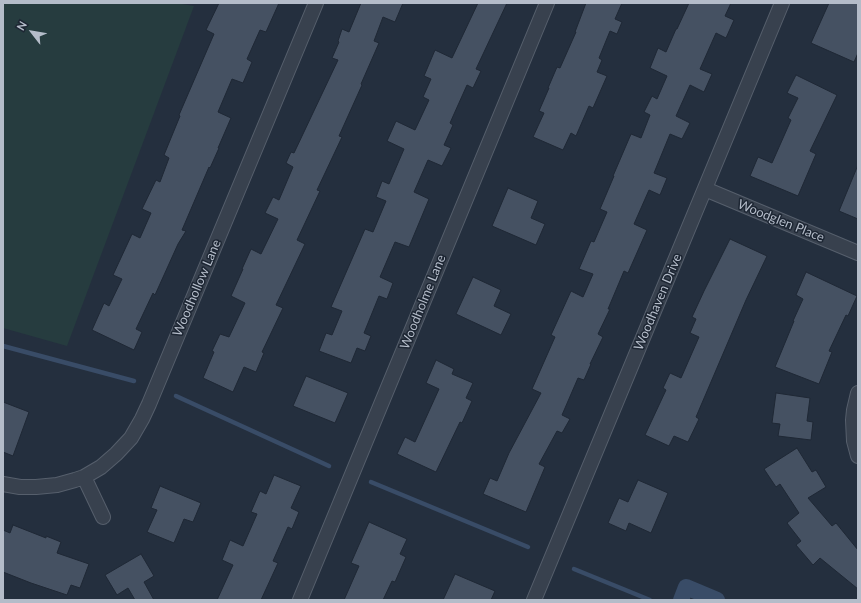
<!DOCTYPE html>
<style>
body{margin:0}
#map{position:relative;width:861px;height:603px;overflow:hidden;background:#242f3e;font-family:Lato,sans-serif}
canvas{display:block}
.frame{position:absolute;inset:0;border:4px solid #b4bcc9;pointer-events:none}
.north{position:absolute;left:12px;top:12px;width:40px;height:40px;-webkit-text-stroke:3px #1d2633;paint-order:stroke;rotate:301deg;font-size:11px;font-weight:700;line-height:16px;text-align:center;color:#b4bcc9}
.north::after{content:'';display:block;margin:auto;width:14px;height:18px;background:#b4bcc9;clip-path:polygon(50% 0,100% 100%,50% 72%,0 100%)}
</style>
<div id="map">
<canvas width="861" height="603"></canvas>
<div class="frame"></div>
<div class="north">N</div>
</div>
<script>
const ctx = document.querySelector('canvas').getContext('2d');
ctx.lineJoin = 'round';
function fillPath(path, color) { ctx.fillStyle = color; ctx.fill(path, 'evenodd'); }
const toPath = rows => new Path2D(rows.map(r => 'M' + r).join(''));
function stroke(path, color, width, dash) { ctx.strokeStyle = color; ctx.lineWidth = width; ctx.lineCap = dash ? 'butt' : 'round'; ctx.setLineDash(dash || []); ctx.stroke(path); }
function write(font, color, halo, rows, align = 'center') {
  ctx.font = font + ' Lato,sans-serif'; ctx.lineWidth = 3; ctx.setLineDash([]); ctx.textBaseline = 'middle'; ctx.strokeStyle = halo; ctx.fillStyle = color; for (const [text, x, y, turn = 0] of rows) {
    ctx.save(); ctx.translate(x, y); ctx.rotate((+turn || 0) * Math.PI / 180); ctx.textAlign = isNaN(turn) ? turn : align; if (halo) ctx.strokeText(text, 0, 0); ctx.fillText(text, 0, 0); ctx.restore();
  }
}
fillPath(toPath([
 [3,3,176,3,194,6,67,346,3,328]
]), '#263c3f');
stroke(toPath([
 [3,346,134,381],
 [176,396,329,466],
 [371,482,528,547],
 [574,569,650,600]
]), '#394c67', 4.5);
stroke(toPath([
 [681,600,686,587,717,600]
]), '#394c67', 16);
const building = toPath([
 [219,3,279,3,266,32,260,30,247,59,252,62,243,83,232,79,218,112,231,118,218,148,219,148,210,168,209,167,182,230,186,231,178,244,155,295,153,293,136,329,142,332,134,350,92,330,104,303,109,306,122,279,113,275,132,234,140,238,151,213,142,209,156,180,160,182,169,158,164,155,180,116,179,115,214,34,206,30,219,3],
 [361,3,403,3,395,22,383,17,374,41,379,43,361,84,362,85,339,136,342,137,317,190,320,191,297,240,305,244,276,305,283,308,262,352,264,353,256,372,244,367,233,392,203,378,214,352,212,351,220,334,229,337,245,303,231,296,243,269,242,269,251,249,261,254,278,219,265,213,273,197,279,200,293,167,286,163,291,152,294,153,338,60,332,58,339,42,338,41,342,29,349,32,361,3],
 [478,3,507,3,476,69,481,71,473,88,467,85,450,123,453,125,444,145,451,148,442,166,428,160,414,192,429,199,409,247,395,242,380,277,393,283,387,299,379,296,364,333,371,336,365,351,357,348,351,363,319,351,326,333,332,335,342,311,331,307,365,229,373,232,386,201,376,197,382,181,389,184,404,149,387,141,396,121,415,130,429,100,423,97,431,79,424,76,435,50,452,58,478,3],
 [586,3,622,3,615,19,622,22,617,34,610,31,599,58,602,60,597,72,607,76,593,108,589,106,576,136,571,133,563,150,533,137,544,113,539,111,549,88,548,88,557,67,560,68,576,32,575,32,586,3],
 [689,3,731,3,725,16,734,20,726,38,716,33,700,69,712,74,704,92,690,85,676,116,690,123,682,139,670,134,654,173,667,178,660,195,649,190,634,224,647,230,628,273,624,271,608,309,610,309,598,334,603,337,590,364,591,364,584,380,578,378,562,415,570,419,562,433,557,431,539,464,545,467,526,512,483,494,490,478,497,481,509,453,541,393,532,389,555,337,551,335,571,291,583,297,593,274,579,269,591,241,594,242,607,212,600,209,614,176,613,176,631,134,641,138,650,115,644,112,652,96,657,99,667,76,650,68,658,48,666,52,676,29,677,29,689,3],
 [829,3,858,3,858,53,854,62,811,43,829,3],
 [796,75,837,95,810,151,816,154,798,196,750,176,758,157,772,163,791,120,788,118,798,98,787,93,796,75],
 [858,165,858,219,839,211,858,165],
 [508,188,538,201,531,218,545,224,536,245,492,226,508,188],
 [730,239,767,256,746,300,696,417,699,419,688,442,674,436,669,446,645,435,666,390,663,388,670,373,681,378,699,337,690,333,696,319,692,317,704,291,730,239],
 [806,272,857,296,848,316,846,315,829,351,832,352,819,384,775,367,794,321,793,321,803,299,796,295,806,272],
 [473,277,501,290,494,306,511,314,501,335,456,314,473,277],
 [436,360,454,369,452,374,473,383,466,398,472,401,462,423,460,422,436,472,397,454,405,437,415,442,439,389,426,383,436,360],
 [306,376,348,393,335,423,293,406,306,376],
 [776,393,810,398,807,421,813,422,811,440,778,436,780,424,772,423,776,393],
 [3,402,29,412,13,456,3,452,3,402],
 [797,448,812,472,816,470,826,487,808,498,832,526,836,523,858,550,858,589,820,558,813,565,796,545,801,541,787,523,799,513,780,484,776,487,764,469,797,448],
 [274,475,301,486,291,508,299,512,292,529,288,527,273,561,278,563,261,600,217,600,233,565,222,560,230,540,243,546,257,514,251,512,260,491,266,494,274,475],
 [638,480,668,493,651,533,629,523,626,531,608,523,619,498,628,502,638,480],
 [160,486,201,503,193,522,184,519,174,543,147,532,157,510,151,508,160,486],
 [369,522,407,539,400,554,406,557,395,582,392,581,383,600,344,600,359,566,351,563,369,522],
 [13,525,46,538,46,536,61,542,57,553,89,564,80,588,71,585,67,595,31,583,3,572,3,530,10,533,13,525],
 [141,554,154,576,144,582,154,600,135,600,128,588,117,595,105,575,141,554],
 [455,574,495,591,491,600,443,600,455,574]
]);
fillPath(building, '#455162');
stroke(building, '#1f2835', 1);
const minor = toPath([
 [705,189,858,253],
 [858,393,854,410,853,420,854,441,858,456],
 [84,477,103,517],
 [3,484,20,487,36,487,57,485,75,480,84,477,101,467,116,454,131,438,142,419,149,404,316,3],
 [300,600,547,3],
 [534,600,782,3]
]);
stroke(minor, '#565f6c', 16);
stroke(minor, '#38414e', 14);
write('13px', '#b4bcc9', '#1d2633', [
 ["Woodglen Place",781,221,22],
 ["Woodhollow Lane",197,288,-67],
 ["Woodholme Lane",423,302,-68],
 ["Woodhaven Drive",658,302,-67]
]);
</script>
